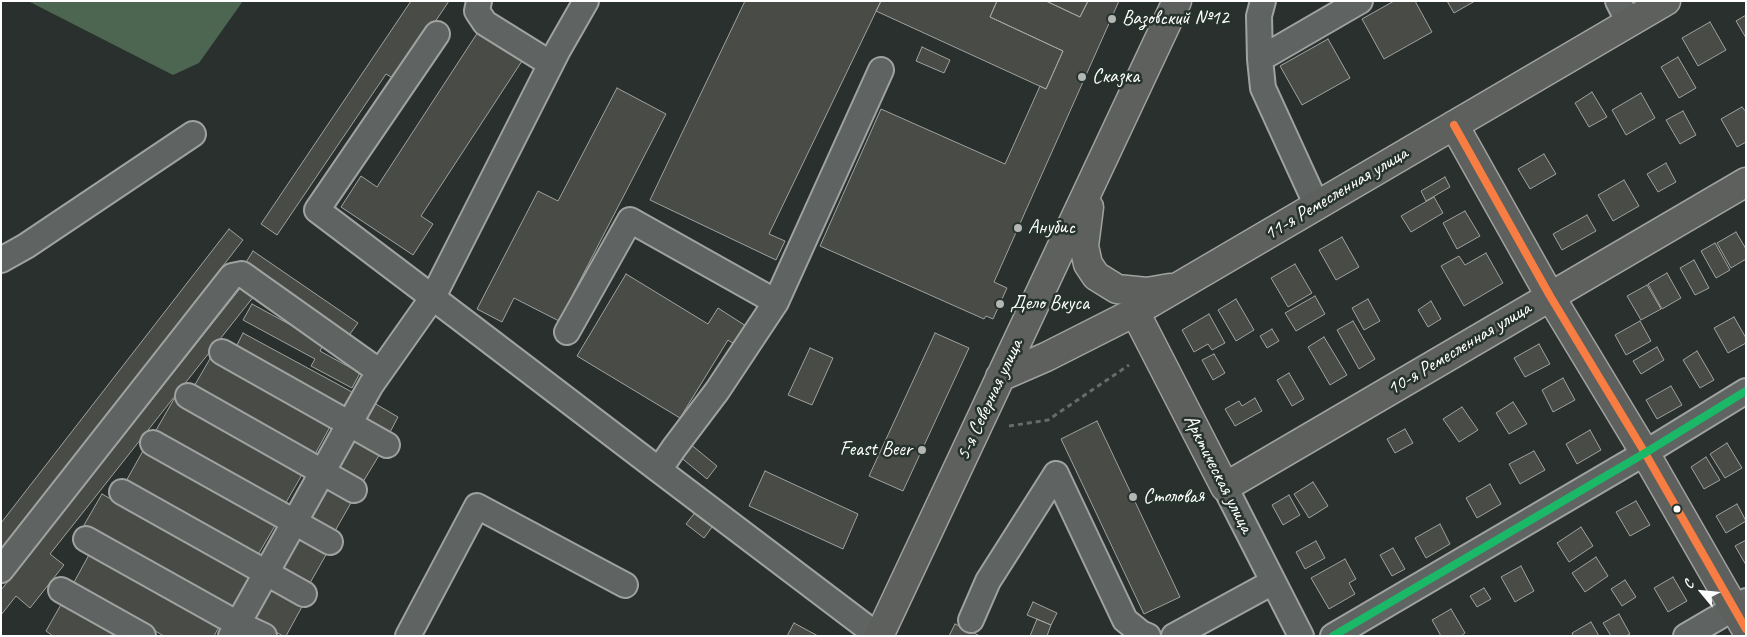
<!DOCTYPE html>
<meta charset="utf-8">
<style>
body{margin:0}
#map{position:relative;width:1747px;height:637px;overflow:hidden;background:#29302d;font-family:Caveat,sans-serif}
canvas{display:block}
.frame{position:absolute;inset:0;border:2px solid #fff;pointer-events:none}
.north{position:absolute;left:1677px;top:567px;width:50px;height:50px;-webkit-text-stroke:4px #26332d;paint-order:stroke;rotate:298deg;font-size:14px;font-weight:700;line-height:20px;text-align:center;color:#fff}
.north::after{content:'';display:block;margin:auto;width:18px;height:22px;background:#fff;clip-path:polygon(50% 0,100% 100%,50% 72%,0 100%)}
</style>
<div id="map">
<canvas width="1747" height="637"></canvas>
<div class="frame"></div>
<div class="north">С</div>
</div>
<script>
const ctx = document.querySelector('canvas').getContext('2d');
ctx.lineJoin = 'round';
function fillPath(path, color) { ctx.fillStyle = color; ctx.fill(path, 'evenodd'); }
const toPath = rows => new Path2D(rows.map(r => 'M' + r).join(''));
function stroke(path, color, width, dash) { ctx.strokeStyle = color; ctx.lineWidth = width; ctx.lineCap = dash ? 'butt' : 'round'; ctx.setLineDash(dash || []); ctx.stroke(path); }
function write(font, color, halo, rows, align = 'center') {
  ctx.font = font + ' Caveat,sans-serif'; ctx.lineWidth = 5; ctx.setLineDash([]); ctx.textBaseline = 'middle'; ctx.strokeStyle = halo; ctx.fillStyle = color; for (const [text, x, y, turn = 0] of rows) {
    ctx.save(); ctx.translate(x, y); ctx.rotate((+turn || 0) * Math.PI / 180); ctx.textAlign = isNaN(turn) ? turn : align; if (halo) ctx.strokeText(text, 0, 0); ctx.fillText(text, 0, 0); ctx.restore();
  }
}
fillPath(toPath([
 [28,1,243,1,199,63,173,75]
]), '#4c6651');
const building = toPath([
 [411,1,449,1,396,80,386,74,277,235,261,224,411,1],
 [745,1,881,1,769,234,785,241,776,260,650,200,745,1],
 [881,1,997,1,990,17,1063,51,1046,89,876,11,881,1],
 [997,1,1046,1,1080,17,1088,1,1119,1,994,282,1007,288,993,319,986,316,984,319,820,246,881,109,1005,164,1040,86,1046,89,1063,51,990,17,997,1],
 [1046,1,1088,1,1080,17,1046,1],
 [1394,1,1415,1,1432,32,1384,59,1362,19,1394,1],
 [1447,1,1475,1,1454,13,1447,1],
 [1746,15,1746,38,1736,21,1746,15],
 [1710,22,1726,50,1698,66,1682,38,1710,22],
 [478,32,522,61,421,216,433,224,413,255,341,207,361,176,377,187,478,32],
 [1328,39,1350,78,1302,105,1280,66,1328,39],
 [922,47,950,60,944,73,916,61,922,47],
 [1678,57,1696,88,1679,98,1661,67,1678,57],
 [617,88,666,114,559,321,514,298,502,322,477,309,538,191,558,201,617,88],
 [1592,92,1607,117,1589,127,1575,103,1592,92],
 [1641,93,1655,118,1626,135,1612,110,1641,93],
 [1742,107,1746,112,1746,142,1737,147,1721,119,1742,107],
 [1683,111,1696,135,1680,144,1666,120,1683,111],
 [1544,154,1556,174,1530,189,1518,169,1544,154],
 [1666,163,1676,182,1658,192,1647,174,1666,163],
 [1445,177,1450,187,1426,201,1421,191,1445,177],
 [1624,180,1639,206,1613,221,1598,195,1624,180],
 [1434,197,1443,213,1411,232,1401,216,1434,197],
 [1465,211,1480,236,1457,249,1443,223,1465,211],
 [1587,215,1596,231,1562,250,1553,234,1587,215],
 [229,229,243,240,1,552,1,523,229,229],
 [1736,232,1746,249,1746,259,1731,268,1717,243,1736,232],
 [1342,237,1359,267,1336,280,1319,250,1342,237],
 [1715,243,1730,270,1716,278,1701,251,1715,243],
 [253,251,358,323,347,338,243,267,253,251],
 [1486,253,1503,283,1464,306,1441,266,1459,256,1465,265,1486,253],
 [1694,260,1709,288,1695,295,1680,268,1694,260],
 [1295,264,1312,293,1288,307,1271,278,1295,264],
 [1667,273,1681,298,1662,309,1648,284,1667,273],
 [626,274,708,324,718,308,746,326,734,344,728,340,680,418,577,356,626,274],
 [246,281,258,291,50,554,64,565,30,608,16,596,1,615,1,590,246,281],
 [1647,285,1661,309,1641,320,1627,296,1647,285],
 [1315,296,1325,314,1296,331,1285,313,1315,296],
 [1236,299,1254,330,1236,341,1218,310,1236,299],
 [1368,299,1380,321,1364,330,1352,308,1368,299],
 [1431,301,1441,319,1428,327,1418,310,1431,301],
 [252,304,324,343,320,351,360,373,352,388,311,366,315,359,243,320,252,304],
 [1209,314,1225,343,1212,350,1208,344,1194,352,1182,330,1209,314],
 [1734,317,1746,338,1746,343,1728,353,1714,328,1734,317],
 [1353,321,1375,359,1359,369,1337,330,1353,321],
 [1640,321,1651,341,1626,355,1615,335,1640,321],
 [1272,329,1279,341,1267,348,1260,336,1272,329],
 [243,333,352,392,343,407,235,349,243,333],
 [935,333,969,348,903,491,869,476,935,333],
 [1324,337,1347,375,1330,385,1308,347,1324,337],
 [1539,344,1550,364,1525,377,1514,358,1539,344],
 [1657,347,1664,360,1641,374,1633,361,1657,347],
 [810,348,833,358,812,405,788,395,810,348],
 [1697,351,1714,380,1700,388,1683,360,1697,351],
 [1214,354,1225,373,1213,380,1202,360,1214,354],
 [211,357,331,425,314,456,193,388,211,357],
 [1289,373,1304,399,1292,406,1277,380,1289,373],
 [1563,378,1575,400,1553,412,1542,390,1563,378],
 [1671,386,1682,405,1657,419,1646,400,1671,386],
 [1255,398,1262,411,1235,426,1225,409,1239,401,1242,406,1255,398],
 [174,399,303,473,284,506,155,432,174,399],
 [1513,402,1527,424,1509,434,1496,413,1513,402],
 [374,403,398,417,389,434,364,420,374,403],
 [1462,407,1478,430,1459,442,1443,419,1462,407],
 [1097,421,1180,597,1144,614,1061,439,1097,421],
 [1405,429,1413,443,1395,453,1387,439,1405,429],
 [1590,430,1601,450,1577,464,1566,444,1590,430],
 [355,438,381,452,363,482,339,467,355,438],
 [689,443,717,466,707,479,679,456,689,443],
 [1727,443,1742,468,1725,478,1710,454,1727,443],
 [144,449,276,524,256,558,125,483,144,449],
 [1534,451,1545,470,1520,484,1509,464,1534,451],
 [1706,457,1720,480,1704,489,1691,467,1706,457],
 [765,471,858,514,843,549,749,506,765,471],
 [1313,482,1328,506,1309,518,1294,494,1313,482],
 [1490,484,1501,504,1477,518,1466,498,1490,484],
 [327,487,352,501,335,531,310,517,327,487],
 [102,494,250,577,233,608,84,525,102,494],
 [1289,495,1300,515,1283,525,1272,505,1289,495],
 [1636,501,1650,525,1630,536,1616,512,1636,501],
 [1737,504,1746,521,1726,533,1716,516,1737,504],
 [697,510,715,523,704,538,686,524,697,510],
 [1440,524,1450,544,1426,558,1415,538,1440,524],
 [1581,527,1593,546,1569,562,1557,543,1581,527],
 [300,537,327,553,310,583,283,567,300,537],
 [1746,540,1746,565,1735,546,1746,540],
 [1316,541,1325,558,1305,569,1296,552,1316,541],
 [1393,548,1405,569,1392,576,1380,555,1393,548],
 [90,553,219,627,214,636,164,636,73,584,90,553],
 [1596,557,1608,576,1585,592,1572,573,1596,557],
 [1345,559,1356,579,1349,583,1355,594,1329,609,1311,578,1345,559],
 [1521,566,1534,591,1515,602,1501,577,1521,566],
 [1673,577,1687,601,1668,612,1654,588,1673,577],
 [1625,580,1636,597,1622,606,1611,589,1625,580],
 [271,585,304,603,286,636,283,636,252,618,271,585],
 [1484,588,1491,599,1477,607,1470,596,1484,588],
 [63,601,123,636,53,636,46,631,63,601],
 [1033,602,1057,613,1051,625,1027,615,1033,602],
 [1451,609,1465,633,1461,636,1441,636,1432,620,1451,609],
 [1619,614,1630,634,1626,636,1611,636,1603,623,1619,614],
 [1037,619,1051,625,1047,636,1030,636,1037,619],
 [1591,622,1599,636,1573,636,1572,633,1591,622],
 [794,623,818,636,787,636,794,623],
 [955,624,980,636,949,636,955,624]
]);
fillPath(building, '#494b47');
stroke(building, '#9fa2a0', 1);
const minor = toPath([
 [479,1,477,11,485,23,551,64],
 [1618,1,1629,23],
 [437,34,317,210,461,319,659,470],
 [1260,59,1259,16,1263,1],
 [1317,206,1263,88,1260,59,1360,1],
 [1,260,26,246,193,134],
 [567,332,630,220,776,302],
 [222,352,387,445],
 [188,396,354,490],
 [153,443,330,542],
 [1056,474,1125,620,1141,633,1148,636],
 [1225,487,1301,636],
 [122,492,304,594],
 [86,539,238,624,264,636],
 [1,570,232,276,242,274,380,372],
 [61,590,143,636],
 [971,620,988,581,1056,474],
 [231,636,371,385,433,297,558,50,586,1],
 [408,636,477,506,625,585],
 [878,636,659,470,674,448,717,391,776,302,881,70],
 [1174,636,1273,582],
 [1333,636,1645,453,1746,391],
 [1686,636,1746,601]
]);
const major = toPath([
 [1454,125,1550,296,1645,453,1746,629],
 [1089,207,1084,246,1088,264,1096,276,1117,289,1147,292,1170,288],
 [1135,312,1225,487,1746,182],
 [1000,377,1046,357,1135,312,1666,1],
 [879,636,1177,1]
]);
stroke(minor, '#9fa2a0', 28);
stroke(major, '#9fa2a0', 31);
stroke(toPath([
 [1009,426,1048,420,1129,365]
]), '#686c69', 3, [5, 4]);
stroke(minor, '#5f6362', 24);
stroke(major, '#5e605d', 28);
stroke(toPath([
 [1454,125,1550,296,1645,453,1746,629]
]), '#f77d43', 8);
stroke(toPath([
 [1333,636,1645,453,1746,391]
]), '#1ab867', 8);
for (const [x, y, r, color] of [
 [1112,19,5,"#b4b7b6"],
 [1082,77,5,"#b4b7b6"],
 [1018,228,5,"#b4b7b6"],
 [1000,304,5,"#b4b7b6"],
 [922,450,5,"#b4b7b6"],
 [1133,497,5,"#b4b7b6"],
 [1677,509,4.5,"#fff"]
]) { const dot = new Path2D(); dot.arc(x, y, r, 0, 2 * Math.PI); ctx.fillStyle = color; ctx.fill(dot); stroke(dot, '#26332d', 2); }
write('20px', '#fff', '#26332d', [
 ["Вазовский №12",1122,19],
 ["Сказка",1092,77],
 ["Анубис",1028,228],
 ["Дело Вкуса",1010,304],
 ["Feast Beer",912,450,"right"],
 ["Столовая",1143,497]
], 'left');
write('20px', '#fff', '#26332d', [
 ["11-я Ремесленная улица",1336,194,-31],
 ["10-я Ремесленная улица",1459,349,-31],
 ["5-я Северная улица",990,400,-65],
 ["Арктическая улица",1218,474,63]
]);
</script>
